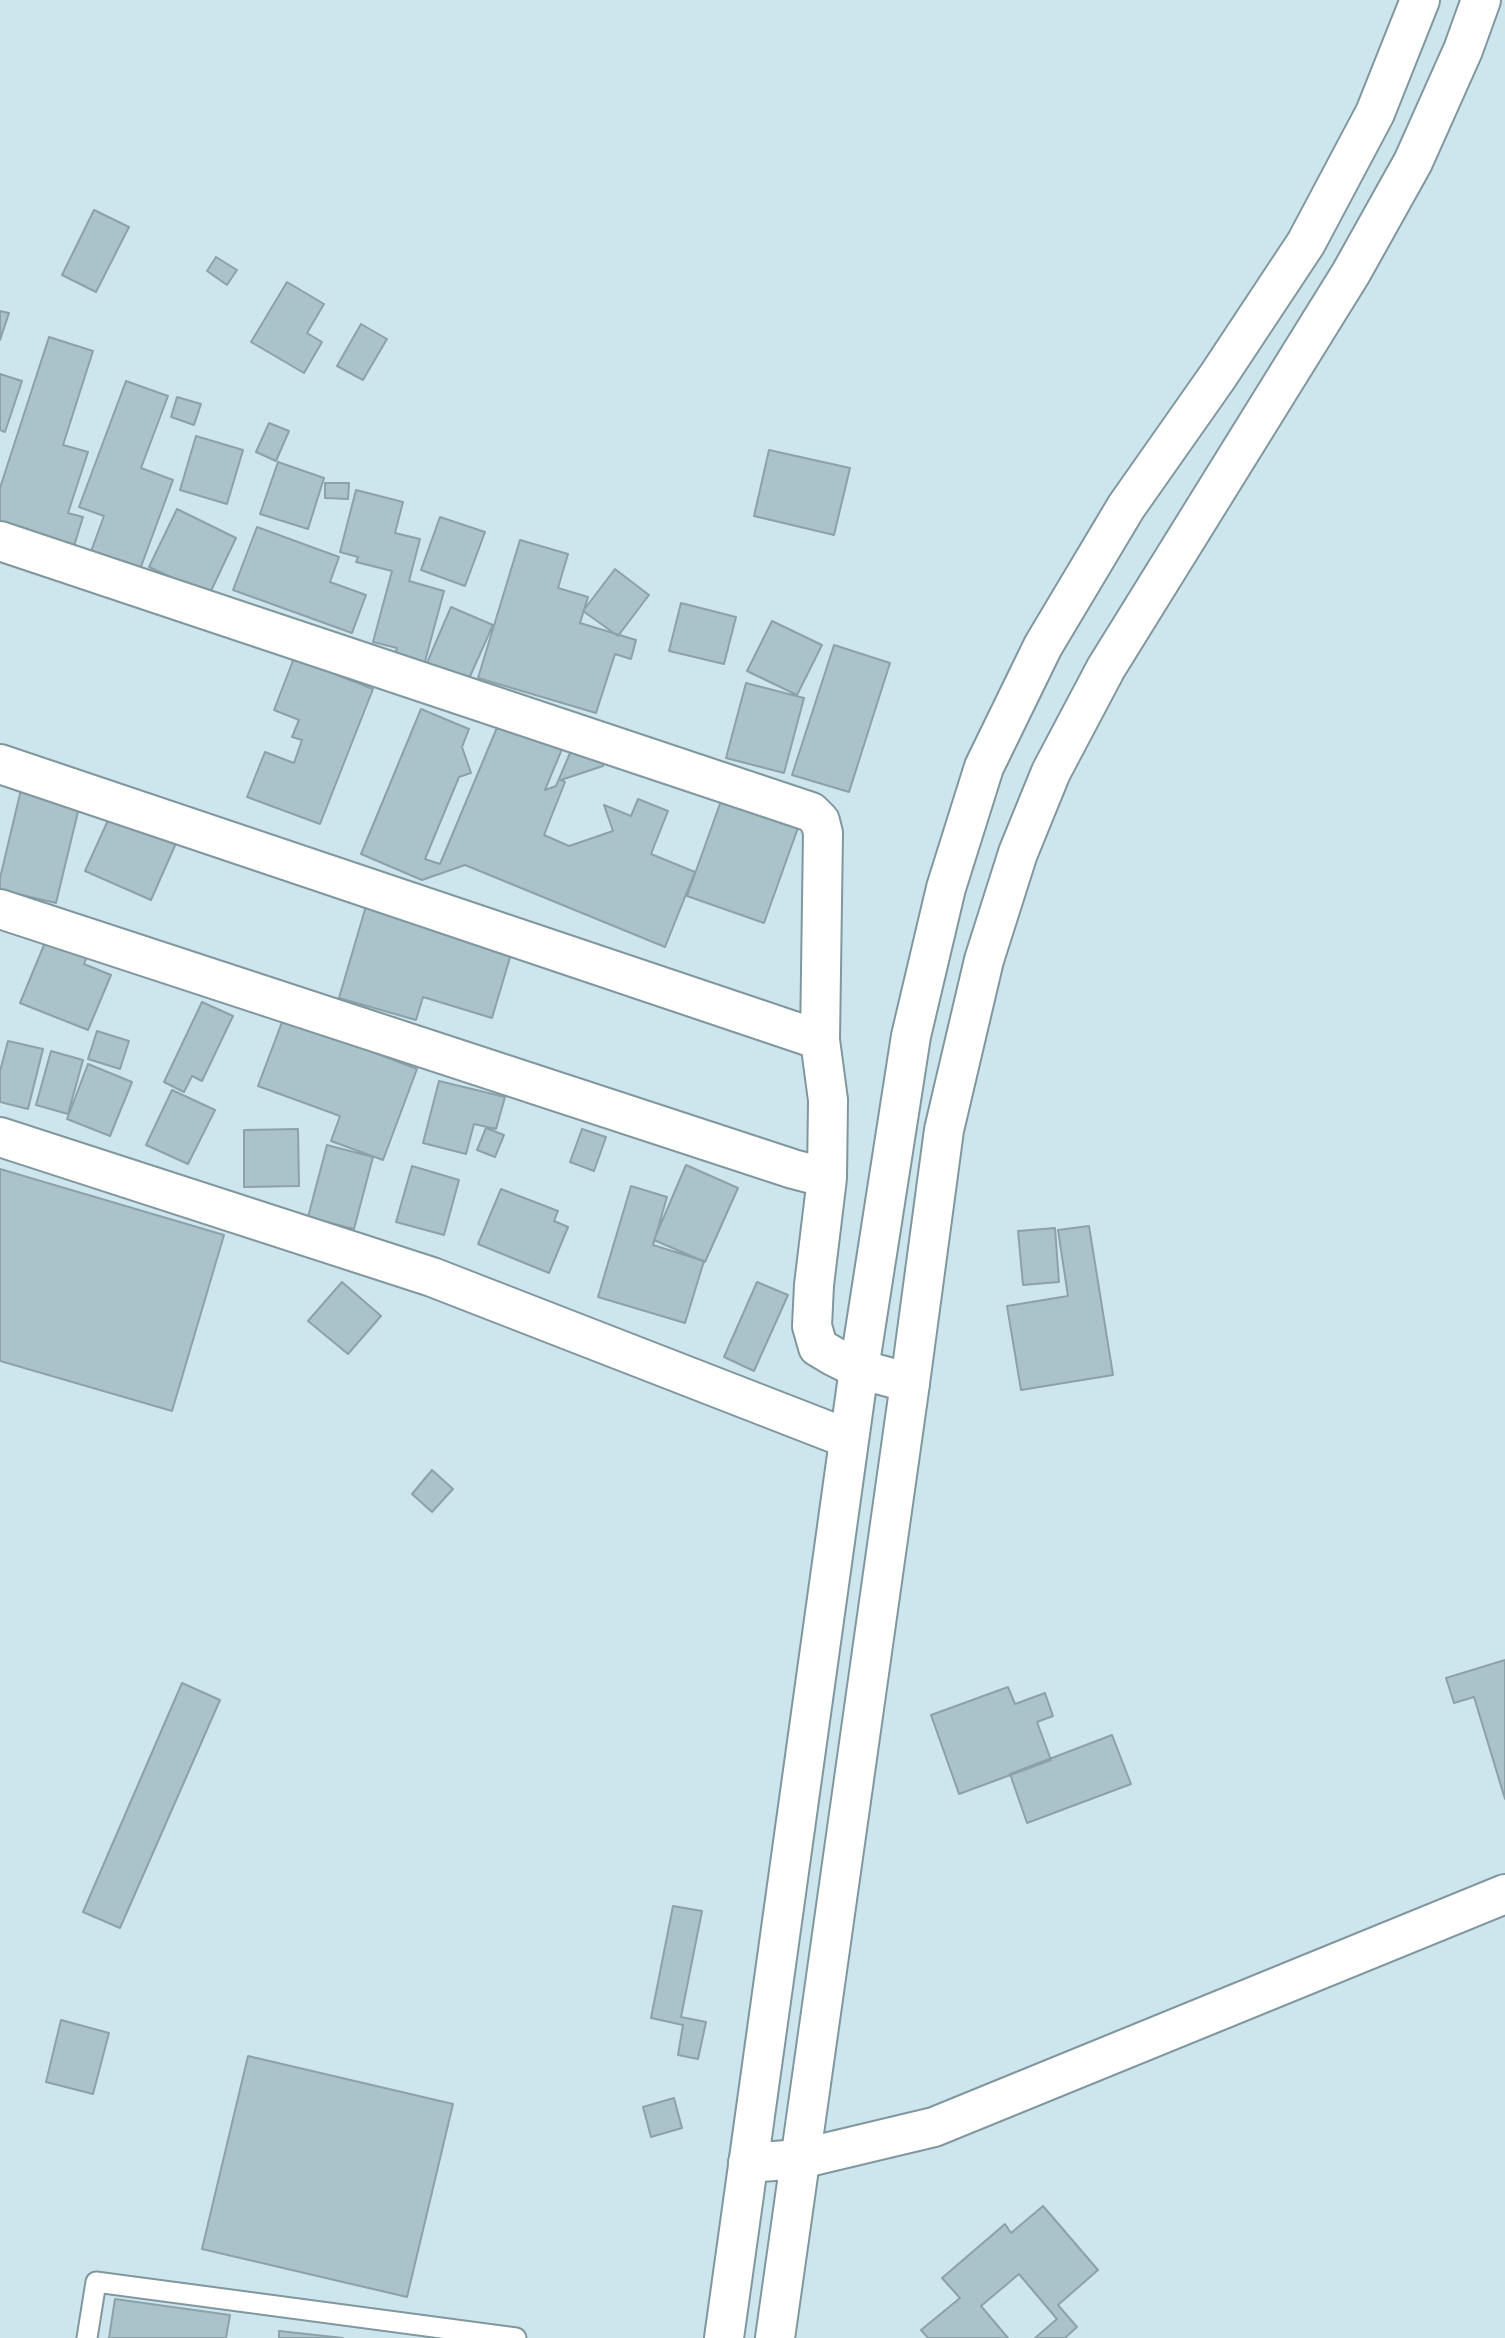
<!DOCTYPE html>
<style>
body{margin:0}
canvas{display:block;background:#cde6ee}
</style>
<canvas width="1505" height="2338"></canvas>
<script>
const ctx = document.querySelector('canvas').getContext('2d');
ctx.lineJoin = 'round';
function fillPath(path, color) { ctx.fillStyle = color; ctx.fill(path, 'evenodd'); }
const toPath = rows => new Path2D(rows.map(r => 'M' + r).join(''));
function stroke(path, color, width, dash) { ctx.strokeStyle = color; ctx.lineWidth = width; ctx.lineCap = dash ? 'butt' : 'round'; ctx.setLineDash(dash || []); ctx.stroke(path); }
const building = toPath([
 [94,210,129,227,96,292,62,275,94,210],
 [216,257,237,270,227,285,207,271,216,257],
 [287,282,324,304,307,333,322,342,304,373,251,342,287,282],
 [0,311,9,313,0,340,0,311],
 [361,324,387,339,363,380,337,366,361,324],
 [49,337,93,351,63,445,88,452,68,513,83,517,73,549,0,526,0,488,49,337],
 [0,374,22,381,5,432,0,430,0,374],
 [126,381,168,396,141,468,173,480,139,572,90,554,104,516,79,507,126,381],
 [177,397,201,404,194,425,171,417,177,397],
 [269,423,289,431,276,461,256,452,269,423],
 [196,436,243,450,227,504,180,490,196,436],
 [769,450,850,468,834,535,754,516,769,450],
 [278,462,324,478,308,529,260,514,278,462],
 [325,483,349,483,348,499,325,498,325,483],
 [356,490,403,502,395,533,420,539,409,581,444,591,424,665,394,657,397,648,373,642,392,571,356,562,358,557,340,552,356,490],
 [177,509,236,538,209,595,149,567,177,509],
 [440,517,485,532,465,586,421,570,440,517],
 [257,527,339,557,330,582,366,595,352,633,233,590,257,527],
 [520,540,568,554,558,588,588,597,580,623,636,640,631,659,615,654,596,713,478,678,520,540],
 [615,569,649,595,618,636,583,611,615,569],
 [681,603,736,617,724,664,669,651,681,603],
 [451,607,493,625,467,683,426,665,451,607],
 [772,621,822,645,797,695,747,671,772,621],
 [834,645,890,663,849,792,792,775,834,645],
 [294,658,373,689,320,824,247,797,265,752,294,763,302,740,292,737,299,720,274,710,294,658],
 [746,683,804,698,784,773,726,758,746,683],
 [421,709,469,729,462,747,471,773,459,777,425,859,440,864,501,718,564,744,545,790,556,786,573,746,605,759,603,766,561,780,565,782,544,835,569,846,613,831,604,805,631,816,638,799,668,811,651,854,695,872,665,947,465,865,422,880,361,854,421,709],
 [24,777,83,791,56,903,0,890,0,878,24,777],
 [722,798,799,825,764,923,687,896,722,798],
 [114,807,177,841,151,900,85,871,114,807],
 [366,906,514,944,492,1018,423,997,416,1020,339,998,366,906],
 [49,933,90,949,84,964,111,975,88,1030,20,1003,49,933],
 [202,1002,233,1016,202,1081,192,1076,184,1092,164,1082,202,1002],
 [285,1014,357,1046,417,1069,383,1160,331,1141,340,1116,258,1086,285,1014],
 [97,1031,129,1041,120,1069,88,1059,97,1031],
 [8,1041,43,1049,28,1109,0,1102,0,1071,8,1041],
 [51,1051,83,1060,68,1114,36,1105,51,1051],
 [88,1064,132,1082,110,1136,67,1119,88,1064],
 [439,1081,505,1097,496,1129,474,1124,466,1154,423,1143,439,1081],
 [172,1090,215,1110,188,1164,146,1145,172,1090],
 [486,1128,504,1135,495,1157,477,1150,486,1128],
 [298,1129,299,1186,244,1187,244,1130,298,1129],
 [582,1129,606,1137,594,1171,570,1162,582,1129],
 [327,1145,373,1157,354,1229,308,1217,327,1145],
 [686,1165,738,1188,705,1262,654,1240,686,1165],
 [412,1166,459,1180,444,1235,396,1222,412,1166],
 [0,1169,224,1235,172,1411,0,1361,0,1169],
 [631,1186,667,1197,653,1245,704,1261,685,1323,598,1297,631,1186],
 [501,1189,558,1211,554,1221,568,1227,549,1273,478,1244,501,1189],
 [1089,1226,1113,1375,1021,1390,1007,1306,1068,1296,1058,1230,1089,1226],
 [1055,1228,1059,1282,1023,1285,1018,1231,1055,1228],
 [342,1282,381,1316,348,1354,308,1321,342,1282],
 [757,1282,788,1295,754,1371,724,1357,757,1282],
 [432,1470,453,1489,432,1512,412,1494,432,1470],
 [1505,1660,1505,1799,1474,1697,1454,1703,1446,1678,1505,1660],
 [182,1683,220,1700,120,1928,83,1912,182,1683],
 [1008,1687,1015,1704,1045,1693,1053,1716,1037,1722,1051,1760,959,1794,931,1715,1008,1687],
 [1112,1735,1131,1784,1027,1823,1010,1774,1112,1735],
 [673,1906,702,1911,681,2017,706,2022,698,2059,678,2055,683,2025,651,2018,673,1906],
 [61,2020,109,2033,93,2094,46,2082,61,2020],
 [248,2056,453,2104,407,2297,202,2249,248,2056],
 [674,2098,682,2128,651,2137,643,2107,674,2098],
 [1043,2206,1098,2270,1058,2305,1077,2327,1065,2338,1035,2338,1057,2319,1019,2274,981,2306,1008,2338,928,2338,921,2330,960,2298,942,2278,1005,2224,1011,2233,1043,2206],
 [115,2299,230,2315,226,2338,109,2338,115,2299],
 [279,2331,343,2338,279,2338,279,2331]
]);
fillPath(building, '#aac2ca');
stroke(building, '#8ba2aa', 2);
const lane = toPath([
 [87,2338,96,2282,516,2338]
]);
const street = toPath([
 [0,541,811,812,820,821,823,833,820,1040,828,1100,827,1178,814,1285,812,1326,818,1347,833,1356,859,1369,910,1383],
 [0,764,820,1040],
 [0,909,793,1169,827,1178],
 [0,1137,432,1277,849,1439],
 [748,2163,800,2159,934,2127,1505,1894]
]);
const secondary = toPath([
 [724,2338,859,1369,911,1036,946,888,984,767,1043,646,1126,507,1218,376,1306,243,1375,113,1420,0],
 [775,2338,910,1383,944,1130,984,960,1018,853,1051,772,1106,668,1351,273,1413,162,1463,50,1481,0]
]);
stroke(lane, '#80979e', 23);
stroke(street, '#80979e', 42);
stroke(secondary, '#80979e', 42);
stroke(lane, '#fff', 19);
stroke(street, '#fff', 38);
stroke(secondary, '#fff', 38);
</script>
